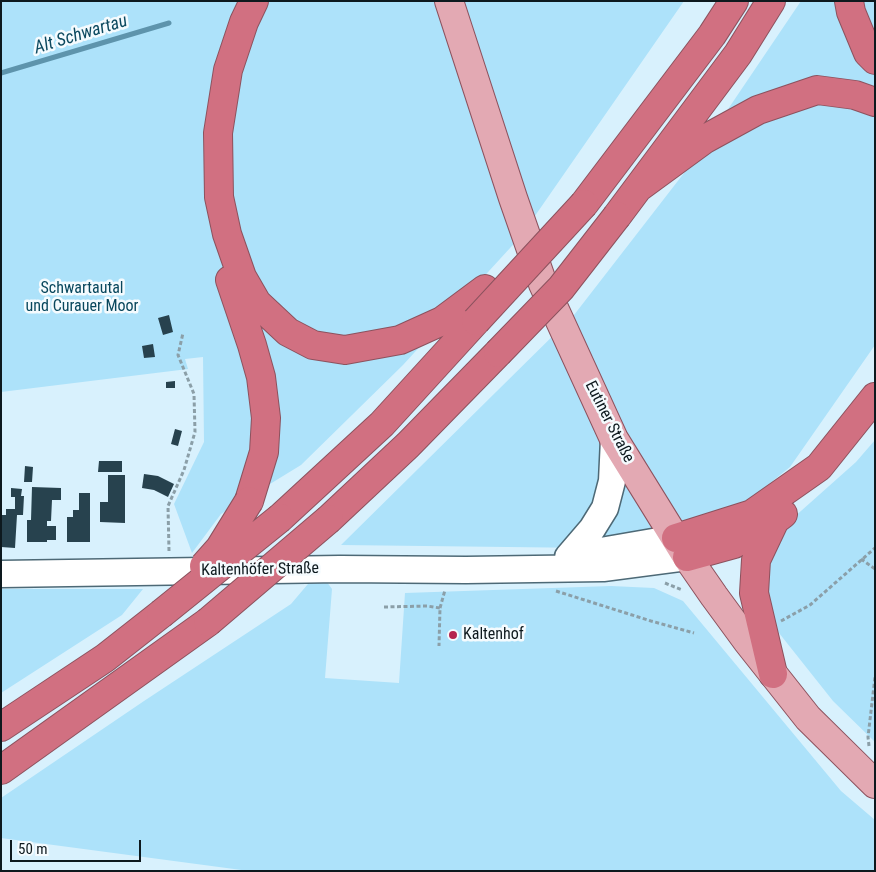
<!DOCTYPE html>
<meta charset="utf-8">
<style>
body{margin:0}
#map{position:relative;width:876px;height:872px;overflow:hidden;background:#d8f1fd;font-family:"Roboto Condensed",sans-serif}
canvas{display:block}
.frame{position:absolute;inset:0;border:2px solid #0d191e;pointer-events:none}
.scale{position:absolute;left:10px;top:840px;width:131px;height:22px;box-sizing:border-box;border:2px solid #0d191e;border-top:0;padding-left:6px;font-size:15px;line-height:18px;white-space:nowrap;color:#0d191e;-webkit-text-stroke:4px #f5fbfe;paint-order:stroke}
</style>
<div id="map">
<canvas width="876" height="872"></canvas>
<div class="frame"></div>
<div class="scale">50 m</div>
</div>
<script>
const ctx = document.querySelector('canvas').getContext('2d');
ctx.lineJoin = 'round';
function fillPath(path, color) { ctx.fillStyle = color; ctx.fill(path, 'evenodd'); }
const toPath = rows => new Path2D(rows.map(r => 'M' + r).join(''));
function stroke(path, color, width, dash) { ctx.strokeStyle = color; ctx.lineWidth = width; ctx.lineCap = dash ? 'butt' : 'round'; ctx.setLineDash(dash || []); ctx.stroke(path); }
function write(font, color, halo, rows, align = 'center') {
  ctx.font = font + ' "Roboto Condensed",sans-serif'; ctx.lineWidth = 5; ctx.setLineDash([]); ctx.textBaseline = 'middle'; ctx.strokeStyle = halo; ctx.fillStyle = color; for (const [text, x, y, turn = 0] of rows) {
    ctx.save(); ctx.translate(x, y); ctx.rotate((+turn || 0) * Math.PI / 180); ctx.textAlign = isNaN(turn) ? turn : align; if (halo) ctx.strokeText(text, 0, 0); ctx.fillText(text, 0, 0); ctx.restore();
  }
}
fillPath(toPath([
 [1,1,684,1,521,236,403,365,301,465,221,514,192,553,174,504,204,442,203,357,185,359,188,369,1,392],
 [801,1,875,1,875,345,790,467,738,509,591,548,341,545,574,315,691,164],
 [875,440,875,742,833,701,779,633,761,598,774,535,856,462],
 [319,571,332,589,325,678,399,683,405,593,611,586,654,588,683,601,841,791,875,820,875,871,249,871,1,838,1,798,144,701,291,604],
 [1,589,143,589,122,615,1,693]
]), '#ade2fa');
stroke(toPath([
 [1,73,169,23]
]), '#5e94ac', 5);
fillPath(toPath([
 [169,315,173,332,163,335,158,318],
 [153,344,155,357,144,358,142,346],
 [175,381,175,388,166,388,166,382],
 [175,429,182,431,178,446,171,444],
 [99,461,122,461,122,472,98,472],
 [25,466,33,467,32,482,24,482],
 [144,474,158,476,174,484,168,497,154,490,142,488],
 [108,475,125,475,125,523,100,522,100,502,108,502],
 [32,487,61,488,61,500,52,500,51,521,47,521,47,526,56,526,56,540,47,540,47,542,27,542,27,520,31,520],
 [11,488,22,489,21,496,24,496,23,515,17,515,15,548,1,547,1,515,6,515,6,509,15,509,15,497,11,497],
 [79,493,90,493,90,542,67,542,67,517,73,517,73,510,79,510]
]), '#27424e');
const minor = toPath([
 [595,552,676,538],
 [568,557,592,529,605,508,612,481,614,439],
 [1,574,340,569,466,570,603,568,687,557]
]);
const major = toPath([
 [449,1,513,198,543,284,614,439,687,557,714,596,747,641,808,718,875,784]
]);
const highway = toPath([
 [254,1,244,22,228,70,218,133,219,197,227,234,242,277,257,303,288,332,313,345,345,350,400,340,442,321,485,289],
 [849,1,851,12,868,53,875,60],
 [638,188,705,139,758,110,817,90,855,95,875,102],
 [584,204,712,35,734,1],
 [617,216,738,54,771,1],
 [230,280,252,345,261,377,266,418,264,452,249,501],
 [280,518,382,424,476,321],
 [329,519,408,445,498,353],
 [676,538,752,514,819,467,875,397],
 [687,557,734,544,775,520,783,514],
 [773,674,754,593,756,560,775,520],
 [1,727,105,658,161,614],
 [1,770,208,622]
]);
stroke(minor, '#4d6976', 29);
stroke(major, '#8c525e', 30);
stroke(highway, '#8c525e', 30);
stroke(toPath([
 [169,551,168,506,184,470,195,432,194,394,178,355,183,333],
 [861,559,875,569],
 [665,583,682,590],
 [556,591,651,621,694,633],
 [384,607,427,606,440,608,439,646],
 [440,608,445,590],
 [781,621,810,605,875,548],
 [869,746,868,737,875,677]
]), '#8b9fa8', 3, [4, 2.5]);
stroke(minor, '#fff', 26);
stroke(major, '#e3a9b3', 28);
stroke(highway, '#d17081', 28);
const highwayBridge = toPath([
 [476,321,584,204],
 [498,353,561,288,617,216],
 [204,566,220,548,249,501],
 [161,614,280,518],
 [208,622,329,519]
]);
stroke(highwayBridge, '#8c525e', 30, []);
stroke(highwayBridge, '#d17081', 28);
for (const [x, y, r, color] of [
 [453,635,5,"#b5244f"]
]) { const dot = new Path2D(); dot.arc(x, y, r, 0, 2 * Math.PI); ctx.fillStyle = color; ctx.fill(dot); stroke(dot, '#f5fbfe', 2); }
write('16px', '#08475d', '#f5fbfe', [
 ["Schwartautal",82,289],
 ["und Curauer Moor",82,307]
]);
write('16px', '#0d191e', '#f5fbfe', [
 ["Eutiner Straße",609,422,63],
 ["Kaltenhöfer Straße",260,570,-1]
]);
write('16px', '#0d191e', '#f5fbfe', [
 ["Kaltenhof",463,635]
], 'left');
write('italic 18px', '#0d4a60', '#f5fbfe', [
 ["Alt Schwartau",81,35,-17]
]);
</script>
